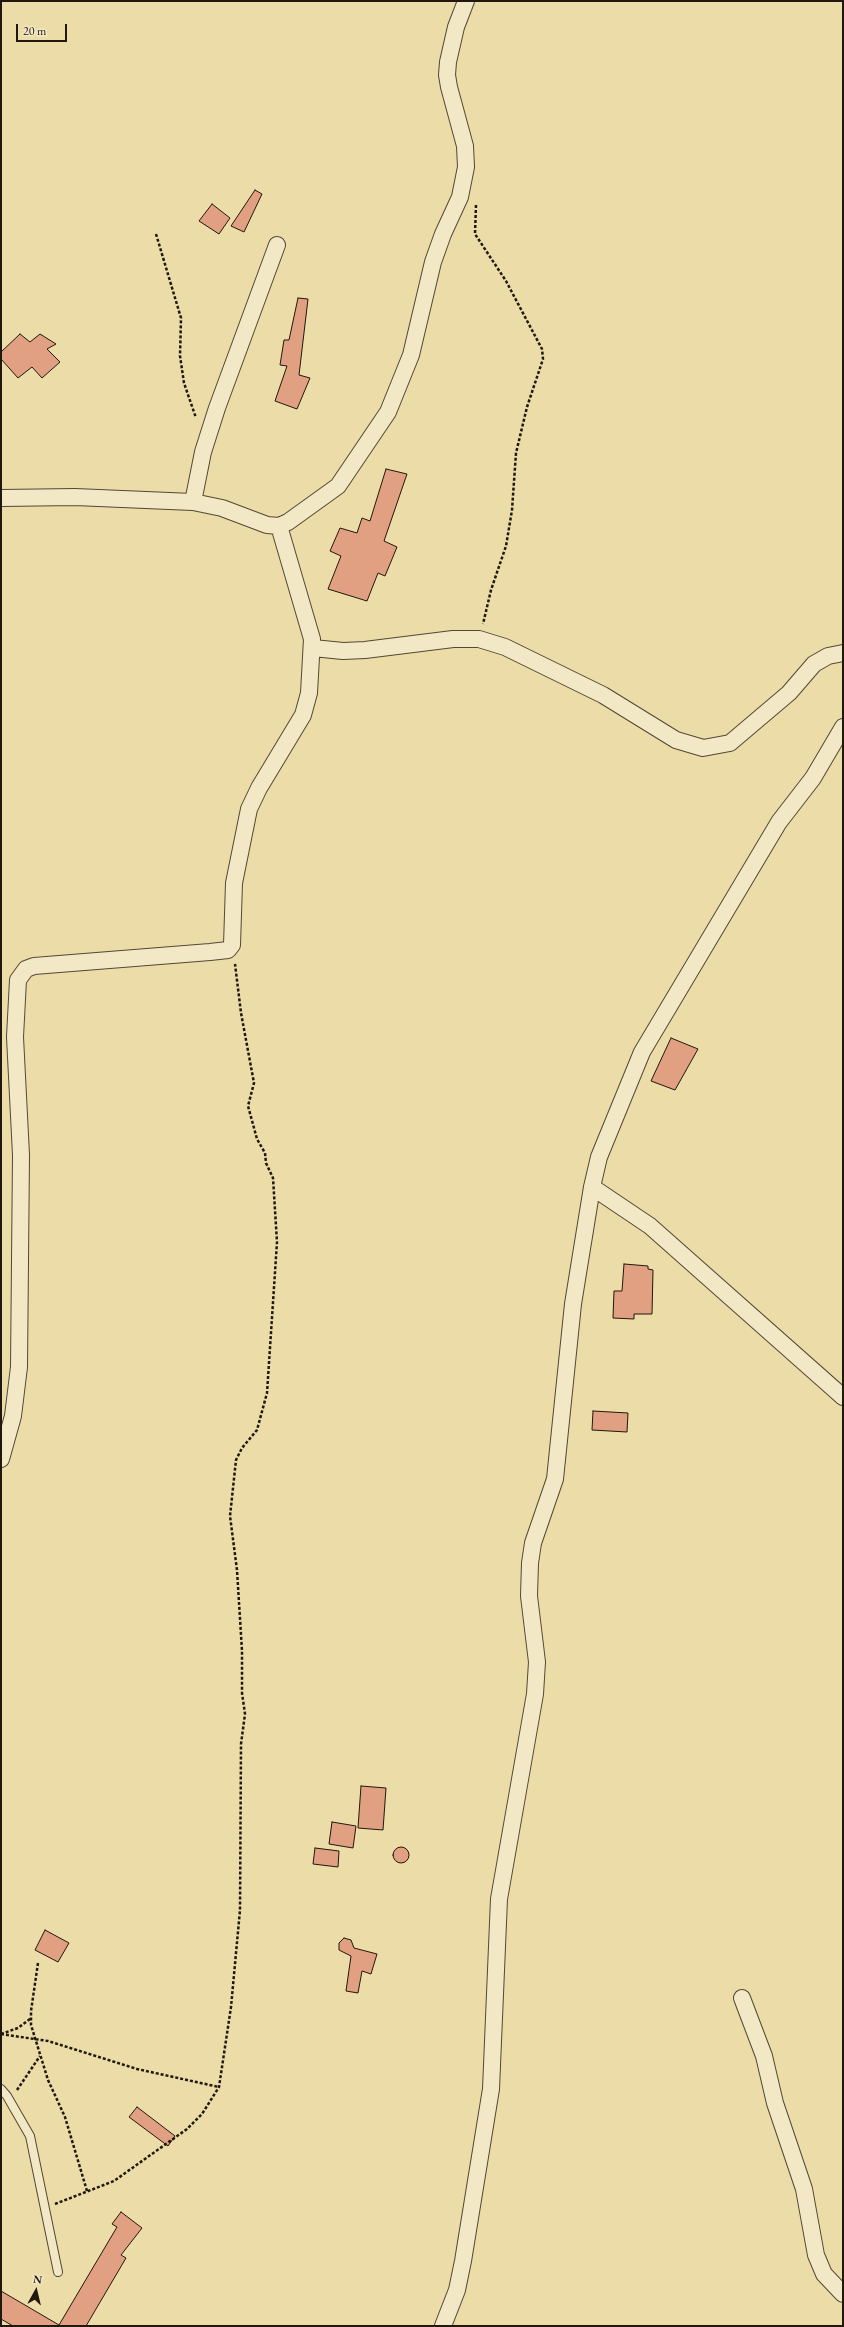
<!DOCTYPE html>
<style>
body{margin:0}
#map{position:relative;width:844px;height:2327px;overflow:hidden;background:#ebdca8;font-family:"EB Garamond",serif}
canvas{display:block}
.frame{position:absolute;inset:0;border:2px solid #20170e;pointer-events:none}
.north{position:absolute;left:16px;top:2271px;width:40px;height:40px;-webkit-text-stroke:3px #f2e8c6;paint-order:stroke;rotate:8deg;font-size:11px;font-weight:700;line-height:16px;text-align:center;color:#20170e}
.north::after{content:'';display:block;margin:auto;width:14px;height:18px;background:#20170e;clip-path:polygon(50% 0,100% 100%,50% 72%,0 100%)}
.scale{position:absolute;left:16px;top:24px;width:51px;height:18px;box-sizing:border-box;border:2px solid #20170e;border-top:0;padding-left:5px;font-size:12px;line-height:14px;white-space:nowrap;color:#20170e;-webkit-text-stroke:3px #f2e8c6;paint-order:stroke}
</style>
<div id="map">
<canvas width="844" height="2327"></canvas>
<div class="frame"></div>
<div class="north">N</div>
<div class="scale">20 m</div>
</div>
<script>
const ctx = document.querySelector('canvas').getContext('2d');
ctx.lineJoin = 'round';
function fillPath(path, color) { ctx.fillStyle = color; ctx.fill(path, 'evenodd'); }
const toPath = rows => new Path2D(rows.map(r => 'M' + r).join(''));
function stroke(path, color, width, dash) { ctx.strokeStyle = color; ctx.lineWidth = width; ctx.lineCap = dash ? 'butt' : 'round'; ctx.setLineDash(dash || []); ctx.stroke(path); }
const building = toPath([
 [255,190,262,194,244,232,231,226,255,190],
 [212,204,230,218,219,234,199,221,212,204],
 [298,298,308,299,299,375,310,378,297,409,275,401,287,366,280,365,284,340,289,340,298,298],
 [20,334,30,342,40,334,56,344,47,349,60,362,42,378,32,367,18,378,1,359,1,352,20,334],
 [386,469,407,474,384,541,397,547,385,576,378,573,367,601,328,589,341,556,330,551,340,528,357,533,362,518,370,521,386,469],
 [671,1038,698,1049,675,1090,651,1081,671,1038],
 [624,1264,648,1266,648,1269,653,1270,652,1314,634,1314,634,1319,613,1318,614,1291,622,1291,624,1264],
 [593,1411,628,1413,627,1432,592,1430,593,1411],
 [361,1786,386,1788,383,1830,358,1828,361,1786],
 [332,1822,356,1826,353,1848,329,1844,332,1822],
 '393 1855a8 8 0 1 1 16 0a8 8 0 1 1-16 0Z',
 [315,1848,339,1851,338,1867,313,1864,315,1848],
 [45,1930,69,1943,58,1962,35,1950,45,1930],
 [344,1938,351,1940,354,1948,377,1954,371,1974,362,1971,358,1993,346,1991,351,1956,339,1950,339,1943,344,1938],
 [137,2107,175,2136,168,2146,129,2117,137,2107],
 [121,2212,142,2228,121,2255,126,2258,86,2326,13,2326,1,2319,1,2291,59,2325,117,2227,112,2224,121,2212]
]);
fillPath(building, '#e1a081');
stroke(building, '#20170e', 1);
const lane = toPath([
 [1,2089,7,2096,30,2136,58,2272]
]);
const street = toPath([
 [1,498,75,497,193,502,222,508,267,525,279,526,288,522,338,486,388,412,411,355,433,262,443,234,460,197,466,167,465,146,449,87,447,75,448,62,456,27,466,1],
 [193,502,203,452,217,408,277,245],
 [313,648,343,651,365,650,453,639,479,639,505,647,603,695,676,740,703,748,730,743,789,693,814,664,828,656,843,653],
 [592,1187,650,1226,843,1397],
 [1,1459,13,1416,19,1367,21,1155,15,1037,18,980,26,969,34,966,210,952,228,950,232,945,234,883,249,809,259,788,303,715,309,693,312,639,279,526],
 [742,1998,764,2056,775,2103,804,2189,816,2255,824,2274,843,2294],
 [443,2326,457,2290,463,2261,491,2089,499,1899,535,1694,537,1662,529,1596,530,1563,533,1543,555,1479,573,1304,592,1187,599,1157,642,1052,779,822,813,778,843,727]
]);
stroke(lane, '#534834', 10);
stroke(street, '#534834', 18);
stroke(toPath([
 [476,205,475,234,506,281,542,349,543,359,527,407,516,453,512,510,506,546,491,590,483,624],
 [156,234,181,318,180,356,184,383,196,418],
 [38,1963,31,2011,31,2025,48,2080,65,2117,87,2191],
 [1,2034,48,2041,137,2069,219,2087],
 [1,2034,18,2028,30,2019],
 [17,2090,40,2056],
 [55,2204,114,2181,187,2129,202,2114,219,2087,231,2007,240,1910,241,1744,245,1714,242,1693,242,1651,237,1570,230,1516,236,1460,242,1448,257,1430,267,1393,277,1242,273,1178,266,1163,265,1153,257,1139,248,1106,254,1083,241,1013,235,964]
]), '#20170e', 2.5, [3, 2]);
stroke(lane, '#f2e8c6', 8);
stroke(street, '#f2e8c6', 16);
</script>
